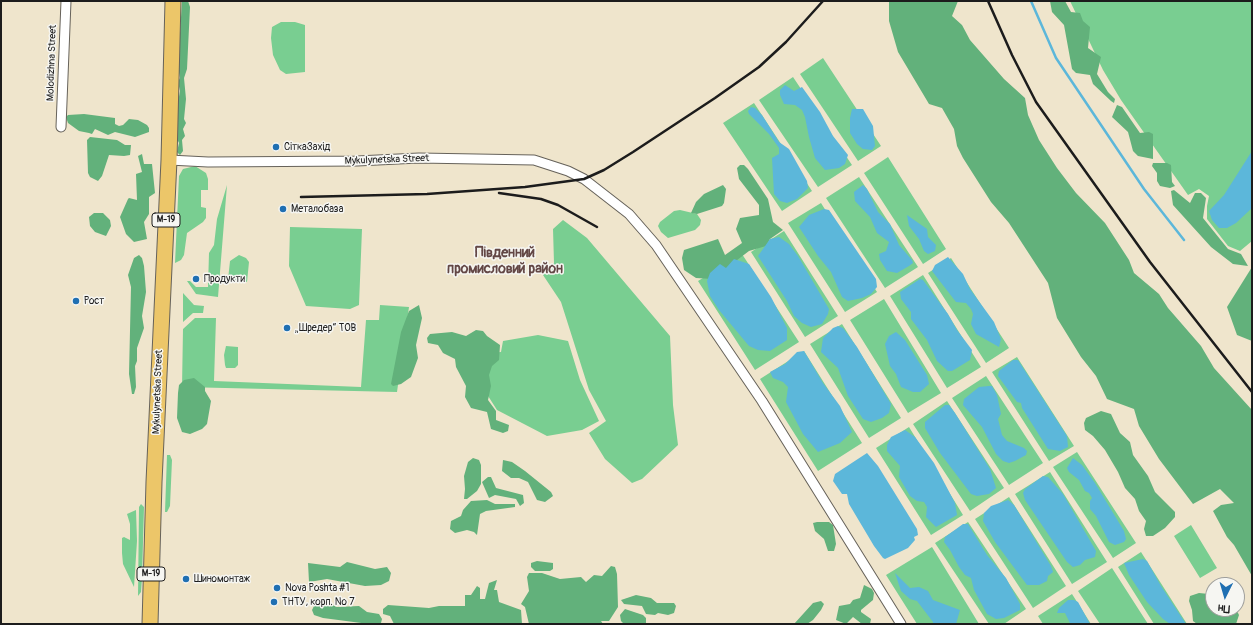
<!DOCTYPE html>
<meta charset="utf-8">
<style>
body{margin:0}
#map{position:relative;width:1253px;height:625px;overflow:hidden;background:#efe5cc;font-family:Pangolin,sans-serif}
canvas{display:block}
.frame{position:absolute;inset:0;border:2px solid #1c1c1c;pointer-events:none}
.north{position:absolute;left:1205px;top:577px;width:40px;height:40px;box-sizing:border-box;background:#f6f6f2;border:1px solid #9f9f9c;border-radius:50%;rotate:185deg;font-size:11px;font-weight:700;line-height:16px;text-align:center;color:#1c1c1c}
.north::after{content:'';display:block;margin:auto;width:14px;height:18px;background:#1f6fb2;clip-path:polygon(50% 0,100% 100%,50% 72%,0 100%)}
</style>
<div id="map">
<canvas width="1253" height="625"></canvas>
<div class="frame"></div>
<div class="north">Пн</div>
</div>
<script>
const ctx = document.querySelector('canvas').getContext('2d');
ctx.lineJoin = 'round';
function fillPath(path, color) { ctx.fillStyle = color; ctx.fill(path, 'evenodd'); }
const toPath = rows => new Path2D(rows.map(r => 'M' + r).join(''));
function stroke(path, color, width, dash) { ctx.strokeStyle = color; ctx.lineWidth = width; ctx.lineCap = dash ? 'butt' : 'round'; ctx.setLineDash(dash || []); ctx.stroke(path); }
function write(font, color, halo, rows, align = 'center') {
  ctx.font = font + ' Pangolin,sans-serif'; ctx.lineWidth = 3; ctx.setLineDash([]); ctx.textBaseline = 'middle'; ctx.strokeStyle = halo; ctx.fillStyle = color; for (const [text, x, y, turn = 0] of rows) {
    ctx.save(); ctx.translate(x, y); ctx.rotate((+turn || 0) * Math.PI / 180); ctx.textAlign = isNaN(turn) ? turn : align; if (halo) ctx.strokeText(text, 0, 0); ctx.fillText(text, 0, 0); ctx.restore();
  }
}
fillPath(toPath([
 [1070,1,1252,1,1252,241,1240,251,1228,246,1207,219,1207,206,1209,196,1199,189,1188,195,1121,100,1103,70],
 [281,22,295,22,305,25,305,72,286,74,280,70,273,55,271,38,272,27],
 [823,58,881,146,858,161,800,74],
 [793,77,852,165,818,187,759,100],
 [754,103,812,191,782,211,723,123],
 [888,157,946,249,923,264,864,173],
 [195,166,206,173,208,179,208,190,201,190,201,207,206,208,206,218,203,222,187,233,184,255,181,260,175,263,179,176,183,169],
 [859,177,918,267,885,288,826,198],
 [227,185,218,297,196,294,187,281,190,281,196,287,208,287,209,253,214,245,217,219],
 [821,203,877,292,845,312,788,223],
 [680,210,697,214,701,220,700,225,695,230,668,238,661,232,658,226,660,222,674,211],
 [563,220,587,238,670,336,673,405,678,445,642,479,632,483,605,459,589,433,606,421,589,390,561,302,543,275,554,263,553,229],
 [290,227,362,229,359,305,350,309,306,306,289,266],
 [784,231,838,316,805,337,751,252],
 [742,254,799,342,755,370,698,281],
 [239,255,246,258,249,262,247,282,228,280,230,261],
 [951,258,1009,348,986,363,928,273],
 [923,275,981,367,947,388,890,296],
 [183,293,194,305,204,306,203,313,193,313,183,322],
 [884,299,941,393,908,413,850,320],
 [380,305,409,307,397,392,182,387,183,329,195,318,216,318,214,381,361,387,366,320,379,320],
 [842,324,901,418,869,438,810,344],
 [538,335,568,341,580,380,599,421,582,430,547,436,497,410,483,388,488,353,501,352,503,341],
 [226,346,238,347,238,365,235,368,226,368,225,365,224,355],
 [804,351,862,443,818,471,760,379],
 [1017,357,1074,446,1049,461,992,372],
 [986,376,1043,463,1009,485,952,398],
 [947,401,1004,488,970,511,913,424],
 [909,427,963,515,931,535,876,448],
 [1077,452,1136,543,1113,558,1053,467],
 [167,455,170,455,172,460,170,506,167,512,165,512],
 [1050,472,1107,562,1072,584,1015,494],
 [1009,497,1066,586,1033,608,975,519],
 [141,504,144,507,142,578,141,592,138,596,139,507],
 [136,510,137,541,134,587,123,564,122,553,122,538,124,537,130,540,130,524,127,514],
 [968,522,1026,609,1004,624,989,624,935,543],
 [1191,525,1217,568,1200,578,1174,536],
 [932,547,979,624,917,624,886,575],
 [1141,552,1187,624,1154,624,1118,567],
 [1112,568,1148,624,1100,624,1078,591],
 [1072,594,1091,624,1043,624,1038,616]
]), '#79ce91');
fillPath(toPath([
 [182,1,188,1,190,7,187,69,184,78,186,99,184,119,186,123,183,129,185,136,182,140,183,151,180,155,177,152,179,143,177,139,178,129,176,123,178,118,176,114,180,91,178,82,180,78,178,66],
 [889,1,958,1,952,16,962,25,970,40,1004,79,1025,98,1028,115,1039,140,1057,168,1076,193,1105,223,1129,260,1134,273,1159,294,1168,308,1201,346,1214,368,1252,410,1252,576,1234,545,1227,537,1213,511,1221,505,1234,503,1220,489,1193,504,1159,459,1139,426,1134,409,1107,399,1096,376,1081,357,1057,318,1048,283,1009,223,991,202,963,158,957,146,954,129,942,108,929,104,898,52,889,21],
 [1050,1,1065,1,1071,12,1080,13,1083,21,1090,27,1088,48,1101,57,1097,74,1108,92,1115,99,1114,103,1111,101,1093,84,1090,75,1076,73,1072,69,1064,25,1052,12],
 [1117,105,1122,107,1140,133,1149,132,1153,134,1153,159,1138,156,1133,151,1128,132,1112,117],
 [84,114,115,118,115,124,119,126,123,125,129,119,138,120,147,125,149,128,149,132,135,137,115,132,108,135,95,129,92,134,89,133,79,131,68,123,66,117,68,115],
 [90,137,117,140,125,145,131,145,130,155,124,156,109,155,102,176,98,181,90,177,88,173,87,140],
 [142,154,144,164,152,164,155,193,149,197,149,214,144,222,147,239,134,242,126,234,120,217,128,199,129,198,137,200,136,174,142,172,138,156],
 [1153,163,1167,163,1171,165,1172,182,1175,186,1170,188,1160,186,1157,181,1157,173,1152,166],
 [740,165,744,165,748,169,768,199,773,222,783,230,770,239,766,246,749,251,712,279,696,278,684,270,682,258,684,250,718,239,725,255,742,243,736,229,740,218,759,215,759,205,739,179,737,168],
 [723,185,726,189,724,203,722,206,697,214,691,213,696,202,704,194],
 [1174,190,1190,203,1195,193,1201,193,1206,198,1203,218,1228,249,1241,254,1248,266,1233,264,1211,247,1173,205,1171,191],
 [94,213,103,213,110,220,111,226,106,236,95,232,90,226,89,217],
 [139,255,142,258,144,266,146,292,142,316,144,328,137,348,137,361,135,366,136,387,134,394,132,394,129,374,131,287,128,275,134,258],
 [1252,267,1252,341,1237,335,1227,307],
 [419,305,422,318,416,345,418,358,411,377,401,384,393,386,391,384,401,332,409,311],
 [476,330,483,331,487,336,500,345,499,360,492,366,489,375,491,386,488,400,496,411,496,420,509,425,508,431,503,433,491,429,487,412,471,408,465,397,466,386,456,367,455,359,443,353,438,345,428,343,427,338,430,334,452,332,466,336],
 [194,378,205,387,205,391,211,401,207,424,202,429,190,434,182,432,177,418,178,393,179,385,184,380],
 [1101,411,1111,414,1120,433,1130,442,1133,455,1148,476,1155,492,1175,512,1175,517,1165,528,1153,536,1146,536,1144,529,1146,521,1139,511,1135,499,1125,488,1118,472,1105,450,1093,436,1085,430,1084,423,1086,418],
 [473,458,479,460,481,465,481,484,477,491,467,499,464,499,465,489,464,476,468,462],
 [503,460,512,462,525,471,551,492,553,496,545,502,537,500,528,482,519,478,511,478,502,471],
 [488,477,491,477,496,488,523,495,524,503,520,506,516,499,495,495,489,498,482,482],
 [487,500,495,504,515,504,515,507,486,511,480,514,477,535,474,532,467,530,455,533,450,529,451,521,461,516,463,510,471,501],
 [817,522,829,522,833,525,836,544,834,551,828,551,824,539,815,531,813,523],
 [537,561,553,563,553,569,550,571,535,571,531,567,531,563],
 [347,562,375,569,387,567,391,573,389,581,381,585,365,586,327,579,309,582,308,563,340,567],
 [611,566,615,567,617,574,618,607,609,621,601,621,603,624,529,624,525,607,521,604,529,591,527,577,529,573,542,573,560,579,581,577,586,582,594,575,602,576],
 [497,580,494,590,497,590,499,602,521,610,522,624,394,624,390,616,383,614,383,609,388,605,429,608,439,606,465,606,465,595,471,595,477,586,480,588,480,599,485,599,489,583],
 [864,585,872,589,874,593,873,600,861,610,861,612,871,619,870,624,862,624,853,617,846,624,836,620,839,606,850,604,853,600,860,598],
 [1199,593,1209,594,1213,597,1213,609,1237,611,1239,615,1236,624,1197,624,1193,621,1192,610,1189,601,1190,596],
 [636,595,651,598,657,603,674,603,676,606,674,613,668,615,658,613,655,615,646,614,642,606,624,604,621,600],
 [321,600,337,607,359,606,367,612,379,614,382,619,381,623,369,624,323,618,314,615,312,610,315,604],
 [821,601,824,604,821,610,813,620,807,624,794,624,813,603],
 [625,609,643,615,646,618,646,624,624,624,621,621,620,615]
]), '#62b17b');
fillPath(toPath([
 [785,85,794,91,802,87,820,112,833,136,848,155,845,164,839,168,825,170,815,158,809,137,805,117,802,110,795,105,784,104,780,95,780,90],
 [751,107,755,108,762,115,779,142,789,149,807,181,808,188,797,199,787,203,780,201,774,194,772,158,779,154,779,148,769,134,749,114,748,111],
 [852,109,863,109,873,126,875,146,872,150,863,149,857,144,850,133,850,118],
 [1252,151,1252,208,1236,223,1227,228,1219,228,1212,220,1209,211,1224,195],
 [863,185,867,189,878,212,890,224,899,245,912,260,913,263,909,266,897,273,887,271,880,260,879,254,886,251,889,242,877,233,870,217,855,201,854,192],
 [824,209,829,210,876,279,877,287,871,294,862,298,848,301,842,297,831,272,818,256,799,227,809,215],
 [907,215,927,229,928,237,936,245,935,251,928,254,924,251,919,239,909,226],
 [779,237,789,244,798,256,829,309,828,314,822,324,811,327,802,323,794,316,787,301,758,256,770,239],
 [948,257,963,274,970,289,994,322,1001,339,999,347,976,334,971,324,973,314,971,309,966,303,956,302,932,271,935,265],
 [734,259,749,264,771,297,787,328,787,340,770,351,758,350,749,346,719,310,710,296,707,281,710,273,720,264,726,268],
 [920,279,923,280,948,314,957,330,972,350,970,360,952,371,948,371,937,361,927,340,911,319,911,312,901,299,900,292],
 [838,326,843,328,857,347,891,404,889,413,882,418,871,422,863,419,848,396,838,368,821,352,823,338,833,328],
 [896,332,905,340,927,375,929,384,920,392,913,392,901,387,896,374,890,366,885,344,889,336],
 [804,351,823,383,840,406,852,432,840,443,818,452,803,434,786,402,788,387,783,382,773,378,770,372,785,364,797,352],
 [1013,360,1018,360,1067,436,1068,447,1060,451,1048,449,1022,408,1021,403,1017,402,998,376,999,371],
 [989,386,992,386,997,395,1001,414,998,419,1002,435,1007,441,1024,448,1027,451,1026,455,1015,461,1009,463,1003,461,996,454,982,427,963,405,964,399,979,387],
 [945,405,949,405,955,413,990,469,996,488,989,494,977,496,971,494,940,453,925,428,925,422],
 [905,430,915,437,934,463,955,503,957,515,936,527,926,517,927,507,924,502,917,501,910,496,899,477,900,466,887,451,887,445,891,437],
 [867,453,878,466,917,529,918,535,914,537,915,540,908,548,885,559,883,558,874,546,849,504,847,494,842,494,833,481,835,474],
 [1073,458,1082,465,1095,483,1124,531,1126,539,1124,542,1115,545,1109,542,1096,516,1090,509,1090,501,1092,498,1089,493,1085,491,1079,480,1069,472,1067,468],
 [1043,476,1048,477,1063,494,1096,551,1095,557,1085,560,1080,565,1073,567,1067,562,1025,500,1023,493,1025,489],
 [1008,500,1014,505,1051,566,1053,572,1048,576,1047,581,1039,585,1027,585,995,542,983,521,984,513,991,506],
 [963,524,968,524,987,555,1006,578,1020,604,1020,610,1004,618,996,619,987,614,974,590,971,578,965,575,959,567,950,550,944,542,945,537],
 [1143,559,1147,561,1161,586,1186,624,1170,624,1163,619,1147,602,1129,575,1124,563],
 [895,573,910,588,919,587,928,591,933,600,960,610,956,624,933,624,933,622,917,601,910,599,901,591],
 [1068,600,1074,600,1078,602,1090,624,1070,623,1065,613,1057,613,1059,608]
]), '#5cb7da');
stroke(toPath([
 [1031,1,1056,58,1144,189,1184,240]
]), '#5cb7da', 2.5);
const minor = toPath([
 [61,127,66,1],
 [169,160,208,162,357,161,419,158,534,160,568,171,584,179,629,214,656,245,762,401,901,624]
]);
const trunk = toPath([
 [150,624,154,482,169,160,173,1]
]);
stroke(minor, '#66625a', 11);
stroke(trunk, '#66625a', 17);
stroke(minor, '#fff', 9);
stroke(trunk, '#ecc669', 15);
stroke(toPath([
 [988,1,1012,55,1036,102,1150,262,1252,392],
 [499,193,541,199,558,205,597,227],
 [301,197,427,194,525,187,584,179,604,170,633,152,715,98,759,67,786,42,823,1]
]), '#1c1c1c', 2.5);
for (const [x, y, r, color] of [
 [276,147,4,"#1f6fb2"],
 [283,209,4,"#1f6fb2"],
 [196,279,4,"#1f6fb2"],
 [76,301,4,"#1f6fb2"],
 [287,328,4,"#1f6fb2"],
 [186,579,4,"#1f6fb2"],
 [277,588,4,"#1f6fb2"],
 [274,602,4,"#1f6fb2"]
]) { const dot = new Path2D(); dot.arc(x, y, r, 0, 2 * Math.PI); ctx.fillStyle = color; ctx.fill(dot); stroke(dot, '#f6f6f2', 1.5); }
for (const [x, y, w] of [
 [166,220,28],
 [151,574,28]
]) { const box = new Path2D(); box.roundRect(x - w / 2, y - 7, w, 14, 3); ctx.fillStyle = '#f6f6f2'; ctx.fill(box); stroke(box, '#1c1c1c', 1); }
write('bold 9px', '#1c1c1c', null, [
 ["М-19",166,220],
 ["М-19",151,574]
]);
write('10px', '#1c1c1c', '#f6f6f2', [
 ["Molodizhna Street",52,63,-88],
 ["Mykulynetska Street",387,160,-2],
 ["Mykulynetska Street",158,392,-88]
]);
write('10px', '#1c1c1c', '#f6f6f2', [
 ["СіткаЗахід",284,147],
 ["Металобаза",291,209],
 ["Продукти",204,279],
 ["Рост",84,301],
 ["„Шредер“ ТОВ",295,328],
 ["Шиномонтаж",194,579],
 ["Nova Poshta #1",285,588],
 ["ТНТУ, корп. № 7",282,602]
], 'left');
write('bold 14px', '#634745', '#f6f6f2', [
 ["Південний",505,253],
 ["промисловий район",505,269]
]);
</script>
